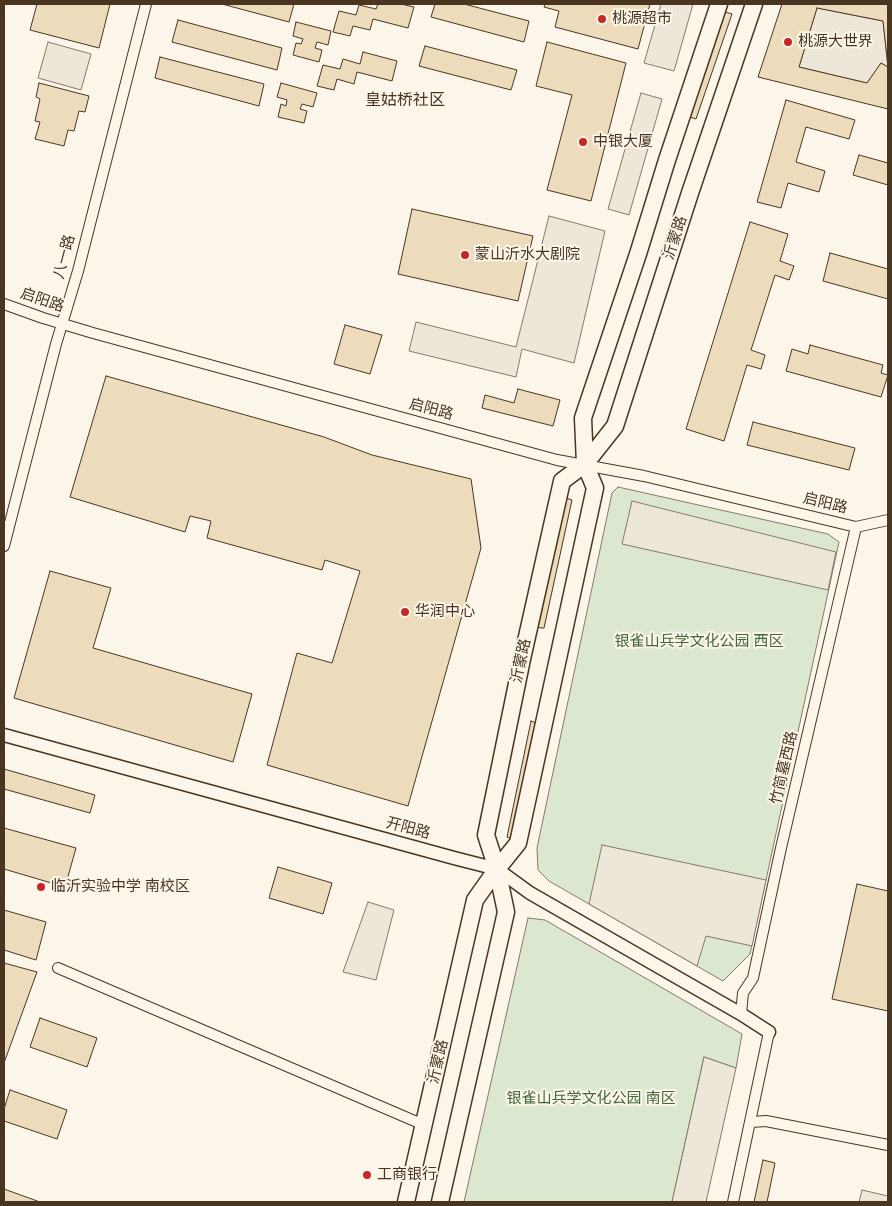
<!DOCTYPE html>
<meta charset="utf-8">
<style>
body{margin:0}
#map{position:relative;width:892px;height:1206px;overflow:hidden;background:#fbf6e9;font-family:"Nunito Sans",sans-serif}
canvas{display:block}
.frame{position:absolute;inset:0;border:5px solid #4a3520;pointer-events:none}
</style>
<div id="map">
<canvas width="892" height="1206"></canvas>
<div class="frame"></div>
</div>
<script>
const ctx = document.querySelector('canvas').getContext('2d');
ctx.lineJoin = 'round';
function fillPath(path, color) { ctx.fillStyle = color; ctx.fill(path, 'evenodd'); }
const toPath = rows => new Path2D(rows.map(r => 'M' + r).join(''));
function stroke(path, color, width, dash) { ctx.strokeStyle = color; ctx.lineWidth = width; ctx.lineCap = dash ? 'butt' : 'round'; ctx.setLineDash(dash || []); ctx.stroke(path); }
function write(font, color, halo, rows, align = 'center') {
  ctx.font = font + ' "Nunito Sans","Noto Sans SC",sans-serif'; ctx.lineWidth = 4; ctx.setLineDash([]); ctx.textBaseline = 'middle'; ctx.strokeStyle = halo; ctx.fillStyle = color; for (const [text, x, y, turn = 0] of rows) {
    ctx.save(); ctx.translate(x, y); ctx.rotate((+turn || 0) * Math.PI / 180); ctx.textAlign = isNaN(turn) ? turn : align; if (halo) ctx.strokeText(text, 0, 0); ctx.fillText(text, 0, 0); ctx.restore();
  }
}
const green = toPath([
 [618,487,828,534,839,542,750,954,723,981,549,881,538,870,537,848,612,493,618,487],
 [528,918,545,920,742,1034,736,1068,704,1057,672,1202,464,1202,528,918]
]);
fillPath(green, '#dce7d0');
stroke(green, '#887966', 1);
const parking = toPath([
 [661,4,693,4,674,71,644,63,661,4],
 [817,8,883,21,888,67,881,63,867,83,799,67,817,8],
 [48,42,91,54,81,90,38,78,48,42],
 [641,93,662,99,629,215,608,209,641,93],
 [549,216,605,231,574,363,522,349,516,377,409,351,416,322,516,347,549,216],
 [632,501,836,552,828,590,622,544,632,501],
 [602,845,766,880,752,946,706,936,697,966,589,904,602,845],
 [368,902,394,910,376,980,343,972,368,902],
 [704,1057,736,1068,706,1202,672,1202,704,1057],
 [862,1190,888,1196,888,1202,859,1202,862,1190]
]);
fillPath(parking, '#ede7d9');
stroke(parking, '#887966', 1);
const building = toPath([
 [37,4,110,4,99,48,30,30,37,4],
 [222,4,294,4,289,22,222,4],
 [378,4,401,4,414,7,408,28,373,19,370,30,353,26,350,36,333,32,339,11,356,15,359,5,376,9,378,4],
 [435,4,464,4,529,21,524,42,431,17,435,4],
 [545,4,650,4,638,49,555,27,559,11,544,7,545,4],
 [782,4,888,4,888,109,758,77,782,4],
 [817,8,883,21,888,67,881,63,867,83,799,67,817,8],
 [722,11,732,14,696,119,687,116,722,11],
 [178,20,282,48,277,70,172,42,178,20],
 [296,22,331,31,328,45,317,42,315,48,322,50,319,62,293,55,296,43,301,44,303,39,293,36,296,22],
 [547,42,626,63,591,201,547,190,572,95,536,86,547,42],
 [425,46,517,70,511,90,419,66,425,46],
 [363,52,397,61,392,81,357,72,354,84,337,79,334,90,317,86,323,65,340,69,343,59,360,64,363,52],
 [160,57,264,84,259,106,155,78,160,57],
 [39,83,89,96,85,112,79,111,74,131,68,130,64,146,35,139,40,122,35,121,40,99,36,97,39,83],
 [281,83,317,93,313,107,302,104,300,109,307,111,304,123,278,117,281,104,286,106,287,100,277,97,281,83],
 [786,100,855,120,849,139,806,127,796,162,825,171,819,192,788,183,781,208,757,202,786,100],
 [859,155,888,163,888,185,853,175,859,155],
 [412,209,533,236,518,301,398,274,412,209],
 [750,222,788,234,780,261,794,266,789,280,775,275,751,350,765,355,761,369,747,365,724,441,686,429,750,222],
 [830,253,888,269,888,299,823,281,830,253],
 [345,325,382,335,370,374,334,364,345,325],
 [810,345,883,365,881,373,888,375,881,397,786,371,792,349,808,354,810,345],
 [106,376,324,437,372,455,471,479,481,548,408,806,267,765,297,653,332,663,360,571,325,560,322,570,207,538,211,521,190,516,185,532,70,497,106,376],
 [518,389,560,400,553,426,482,408,485,395,514,403,518,389],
 [753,422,855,448,849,470,747,445,753,422],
 [566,498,572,500,544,628,541,628,538,627,566,498],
 [50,571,111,588,93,648,252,694,233,762,14,698,50,571],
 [531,721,536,723,512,839,507,837,531,721],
 [4,769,95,795,90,813,4,789,4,769],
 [4,828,76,848,65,887,4,869,4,828],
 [278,867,332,883,323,914,269,898,278,867],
 [857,884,888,891,888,1011,832,999,857,884],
 [4,910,46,922,36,960,4,950,4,910],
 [4,963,37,972,4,1063,4,963],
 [40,1018,97,1038,87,1067,30,1047,40,1018],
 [10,1090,67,1110,57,1139,4,1121,4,1109,10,1090],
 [763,1160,775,1163,767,1202,754,1202,763,1160],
 [4,1189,40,1202,4,1202,4,1189]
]);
fillPath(building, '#ecdcbc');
stroke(building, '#4a3520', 1);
const minor = toPath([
 [4,304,43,318,93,333,557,460,644,476,856,527,888,520],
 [4,546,56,344,78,271,146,4],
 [58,968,424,1125],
 [741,1014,743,993,753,978,781,848,856,527],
 [751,1122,766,1121,888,1145],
 [733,1202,769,1032]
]);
const tertiary = toPath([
 [4,735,454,858,497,869,530,893,741,1014,769,1032]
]);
const primary = toPath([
 [406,1202,475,900,497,869,518,843,595,488,585,464,583,418,638,254,667,160,719,4],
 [440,1202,506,912,497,869,486,835,522,659,562,481,585,464,615,426,690,193,754,4]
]);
stroke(minor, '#4a3520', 12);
stroke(tertiary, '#4a3520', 15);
stroke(primary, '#4a3520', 19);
stroke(minor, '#fbf6e9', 10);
stroke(tertiary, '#fbf6e9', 12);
stroke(primary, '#fbf6e9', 16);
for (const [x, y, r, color] of [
 [602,19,5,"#c62828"],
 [788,42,5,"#c62828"],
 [583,142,5,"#c62828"],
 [465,255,5,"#c62828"],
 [405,612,5,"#c62828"],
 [41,887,5,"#c62828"],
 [367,1175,5,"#c62828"]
]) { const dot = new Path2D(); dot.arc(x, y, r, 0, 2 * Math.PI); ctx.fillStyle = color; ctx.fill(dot); stroke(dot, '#fbf6e9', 2); }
write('15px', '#4a3520', '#fbf6e9', [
 ["桃源超市",612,19],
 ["桃源大世界",798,42],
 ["中银大厦",593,142],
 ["蒙山沂水大剧院",475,255],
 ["华润中心",415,612],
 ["临沂实验中学 南校区",51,887],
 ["工商银行",377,1175]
], 'left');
write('15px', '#4a3520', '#fbf6e9', [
 ["沂蒙路",676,238,-72],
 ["八一路",65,257,-75],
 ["启阳路",42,301,19],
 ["启阳路",431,410,15],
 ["启阳路",825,504,14],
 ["沂蒙路",522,661,-78],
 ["竹简墓西路",785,768,-77],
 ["开阳路",408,829,15],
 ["沂蒙路",439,1062,-77]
]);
write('15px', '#436837', '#fbf6e9', [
 ["银雀山兵学文化公园 西区",699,642],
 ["银雀山兵学文化公园 南区",591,1099]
]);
write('16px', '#4a3520', '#fbf6e9', [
 ["皇姑桥社区",405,101]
]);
</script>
